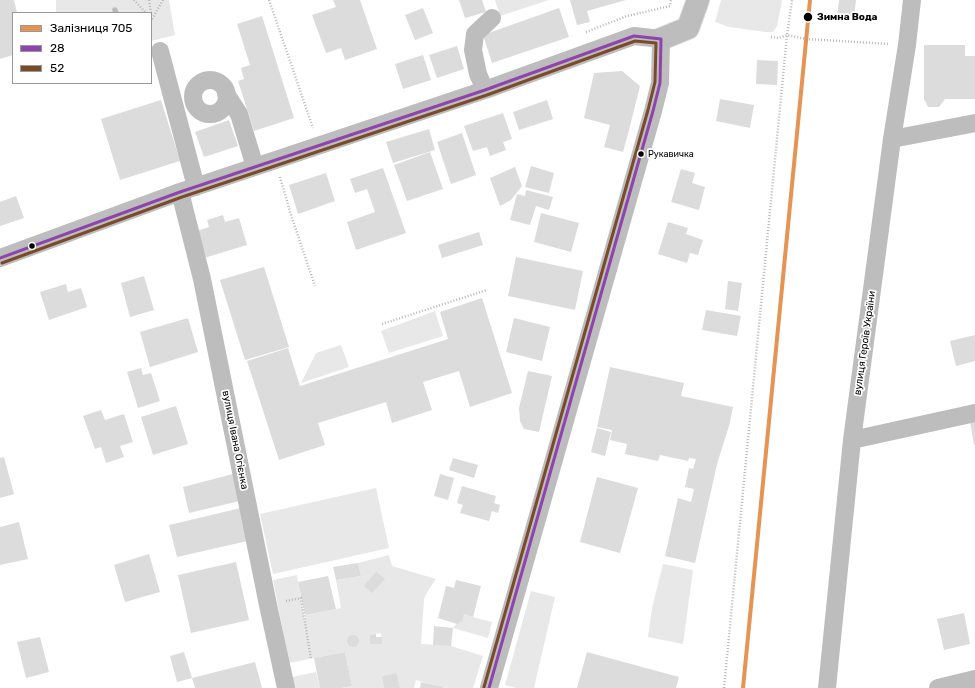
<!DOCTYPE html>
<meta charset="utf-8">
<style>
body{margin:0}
#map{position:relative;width:975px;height:688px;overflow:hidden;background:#fff;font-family:Rubik,sans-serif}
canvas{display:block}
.legend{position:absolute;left:12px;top:12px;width:140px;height:72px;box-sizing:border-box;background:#fff;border:1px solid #999;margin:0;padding:5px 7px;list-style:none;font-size:12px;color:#000}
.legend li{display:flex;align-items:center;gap:8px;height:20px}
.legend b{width:20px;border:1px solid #999}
</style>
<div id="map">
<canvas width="975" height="688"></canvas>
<ul class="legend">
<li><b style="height:5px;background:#e69453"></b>Залізниця 705</li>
<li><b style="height:5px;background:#8e44ad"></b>28</li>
<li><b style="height:5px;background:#7a4b2a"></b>52</li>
</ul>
</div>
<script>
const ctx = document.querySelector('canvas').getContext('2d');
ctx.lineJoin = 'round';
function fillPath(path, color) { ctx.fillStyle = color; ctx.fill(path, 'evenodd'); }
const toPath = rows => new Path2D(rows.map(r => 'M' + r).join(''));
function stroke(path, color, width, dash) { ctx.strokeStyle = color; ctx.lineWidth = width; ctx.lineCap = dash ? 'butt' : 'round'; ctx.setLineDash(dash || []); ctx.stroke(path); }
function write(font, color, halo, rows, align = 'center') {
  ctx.font = font + ' Rubik,sans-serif'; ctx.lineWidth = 3.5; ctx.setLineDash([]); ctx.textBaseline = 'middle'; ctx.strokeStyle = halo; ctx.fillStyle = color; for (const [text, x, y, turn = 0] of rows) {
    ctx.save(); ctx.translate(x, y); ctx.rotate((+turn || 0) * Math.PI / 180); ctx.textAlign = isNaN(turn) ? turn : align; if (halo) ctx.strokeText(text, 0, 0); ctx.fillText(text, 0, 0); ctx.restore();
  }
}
fillPath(toPath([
 [56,0,169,0,175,35,151,41,151,13,56,13],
 [495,0,549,0,500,16],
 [721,0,782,0,777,26,773,32,765,32,729,27,715,22],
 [435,311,443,336,389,353,381,331],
 [341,345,349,367,301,383,316,353],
 [376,488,389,548,273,574,260,514],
 [389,555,392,566,436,579,426,594,424,599,421,644,451,646,483,656,473,688,445,688,416,680,414,688,400,688,397,673,382,676,384,688,341,688,352,686,345,652,289,663,273,580,297,575,305,622,305,615,341,608,336,580,361,576,358,563],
 [381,633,382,643,370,644,370,635],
 [663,564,693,570,683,644,648,637,652,608],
 [531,591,555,597,534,688,516,688,505,685],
 [464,614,476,618,492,622,488,638,453,628],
 [316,672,320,688,294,688,292,677]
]), '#e8e8e8');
stroke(toPath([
 [115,10,116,13]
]), '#bababa', 5.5);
fillPath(toPath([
 [0,0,14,0,17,13,13,13,13,55,0,59],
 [333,0,360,0,377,49,345,60,341,48,326,53,312,15,336,7],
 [459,0,482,0,486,12,465,18],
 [570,0,626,0,587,11,590,22,577,25],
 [839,0,856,0,854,18,837,16],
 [423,8,433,33,415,40,405,15],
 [559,8,569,37,492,63,483,35],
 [262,16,294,118,254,131,238,81,244,79,241,68,250,65,237,24],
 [924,45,965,45,965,56,975,56,975,99,945,99,939,107,928,107,924,99],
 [457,46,464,69,437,78,429,55],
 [423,55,431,80,403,89,395,64],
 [757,60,778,61,777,85,756,84],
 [622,71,640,86,629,130,623,152,604,147,610,125,584,118,594,73],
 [720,99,754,105,750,128,716,121],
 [161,100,180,161,120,180,101,119],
 [547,100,553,119,519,130,513,112],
 [503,113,512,139,503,142,506,150,490,156,487,147,473,151,464,126],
 [229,120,238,146,204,157,195,132],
 [429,129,435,150,393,163,386,142],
 [462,133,476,175,451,184,437,142],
 [430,152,443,189,407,201,394,165],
 [531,166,554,173,549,193,525,187],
 [515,167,522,186,511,200,500,206,490,178],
 [383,168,406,233,356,250,347,222,375,212,367,189,355,193,350,179],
 [681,169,695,173,692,183,705,187,699,210,671,202],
 [326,173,335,201,298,214,289,185],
 [526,190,553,197,549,210,536,206,530,225,510,220,517,194,525,196],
 [16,196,24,218,0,226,0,202],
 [541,213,579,223,571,252,534,242],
 [223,215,225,222,239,218,247,245,204,258,196,231,209,227,207,220],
 [668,222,688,228,686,234,703,240,698,255,690,253,687,263,658,254],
 [479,232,483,245,442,258,438,245],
 [516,257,583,271,575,310,508,296],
 [264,267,289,347,245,360,220,280],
 [144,276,154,310,130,317,121,283],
 [728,281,742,283,738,311,725,309],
 [66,284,68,292,81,288,87,307,49,320,40,292],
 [482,298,512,393,470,407,459,371,423,382,432,410,392,423,386,402,318,423,325,445,279,460,247,361,288,348,300,386,448,339,440,312],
 [706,310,741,316,737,336,702,330],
 [188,318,198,352,150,367,140,332],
 [514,318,550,327,542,361,506,352],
 [975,335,975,361,956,366,950,341],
 [610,367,684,383,681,396,733,407,729,426,717,464,695,563,665,556,678,498,691,502,694,489,685,487,689,468,693,469,696,459,689,458,688,461,660,455,658,461,625,454,627,444,610,440,612,430,597,427],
 [141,368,143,375,151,373,160,401,138,408,127,372],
 [528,371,552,376,539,432,524,429,520,421,519,408],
 [176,406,188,444,153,455,141,417],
 [101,410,105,420,124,414,133,442,120,446,124,457,106,463,101,447,95,449,83,416],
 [975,420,975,445,974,445,970,421],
 [597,428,611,432,605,456,591,452],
 [4,457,14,494,0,498,0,458],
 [453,458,478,465,474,478,449,470],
 [233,474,240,501,189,513,183,487],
 [440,474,454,478,448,500,434,496],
 [597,477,638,488,620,553,580,542],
 [462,486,496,496,494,503,500,505,498,513,492,511,489,521,460,513,463,505,457,503],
 [245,507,252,540,177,557,169,525],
 [19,522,28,559,0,565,0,527],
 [149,554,160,592,125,602,114,565],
 [236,562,249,620,191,633,178,575],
 [358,563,361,576,336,580,333,567],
 [376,572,385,579,372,593,364,586],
 [328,576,336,609,305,615,298,582],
 [456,580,481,586,473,617,464,614,462,621,457,624,438,618,446,586,454,588],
 [964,613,970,644,944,650,937,619],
 [434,626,453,628,451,646,433,645],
 [376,634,376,637,382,637,382,644,370,644,370,635],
 '347 641a6 6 0 1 1 12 0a6 6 0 1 1-12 0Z',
 [40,637,49,672,26,678,17,642],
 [184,652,192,678,177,682,170,656],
 [345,652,352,686,341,688,320,688,314,658],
 [587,652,679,677,676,688,577,688],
 [255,662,262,688,195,688,192,678],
 [397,673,400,688,384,688,382,676],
 [421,682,443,687,443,688,420,688]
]), '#dcdcdc');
const major = toPath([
 [661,39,688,28,698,0]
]);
stroke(major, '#dbdbdb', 24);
stroke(toPath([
 [134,0,146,13],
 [149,0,151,13],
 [269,0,313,128],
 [152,19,163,0],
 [586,32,627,16,670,6,671,0],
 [771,37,779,38,787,35,806,39,889,44],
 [280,177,291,215,315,286],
 [382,324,487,290],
 [286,601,301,598,311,659],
 [724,688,787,35,792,0]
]), '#b8b8b8', 2.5, [1, 2]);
stroke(toPath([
 [160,51,196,187],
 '193 97a17 17 0 1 1 34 0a17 17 0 1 1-34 0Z',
 [485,90,478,74,473,50,475,34,492,18],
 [226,94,239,114,255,167],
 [892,139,975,123],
 [180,192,202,279,268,605,286,688],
 [0,258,180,192,485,90,634,36,661,39,660,83,653,111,489,688],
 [852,440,975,413],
 [827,688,852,440,892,139,907,45,912,0],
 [938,688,975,679]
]), '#bdbdbd', 18);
stroke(major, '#bdbdbd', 22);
stroke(toPath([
 [0,258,180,192,485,90,634,36,661,39,660,83,653,111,489,688]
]), '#8e44ad', 3);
stroke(toPath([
 [2,263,182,197,487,95,635,41,656,43,655,82,648,110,484,687]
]), '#7a4b2a', 3);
stroke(toPath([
 [743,688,810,0]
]), '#e69453', 4);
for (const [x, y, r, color] of [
 [808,17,5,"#000"],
 [641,154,3.5,"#000"],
 [32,246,3.5,"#000"]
]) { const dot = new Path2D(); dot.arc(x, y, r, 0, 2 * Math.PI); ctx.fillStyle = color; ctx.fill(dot); stroke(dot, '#fff', 1.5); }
write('9px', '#000', '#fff', [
 ["Рукавичка",648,154]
], 'left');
write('bold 10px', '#000', '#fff', [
 ["Зимна Вода",817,17]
], 'left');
write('10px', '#000', '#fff', [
 ["вулиця Героїв України",865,343,-82],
 ["вулиця Івана Огієнка",235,440,79]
]);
</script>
